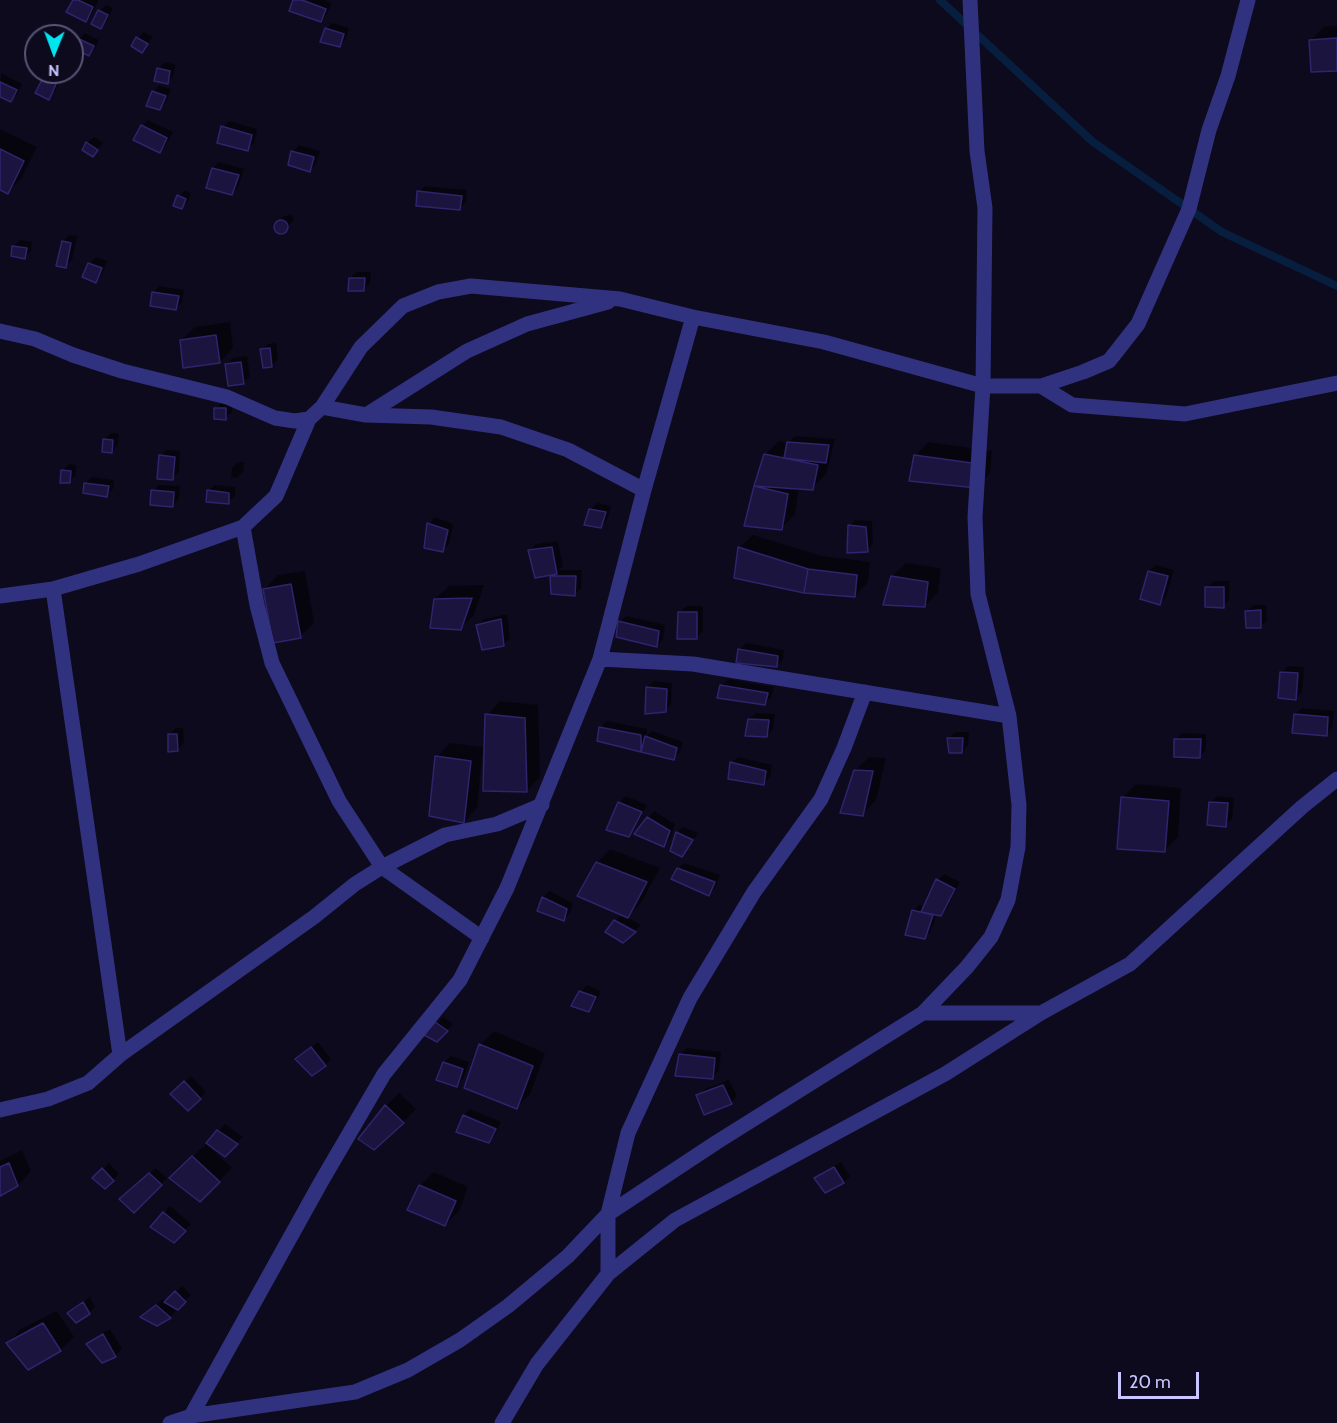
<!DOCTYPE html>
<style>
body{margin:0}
#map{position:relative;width:1337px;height:1423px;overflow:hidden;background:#0c0a1c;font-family:Cabin,sans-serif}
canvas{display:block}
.north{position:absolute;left:24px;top:24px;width:60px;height:60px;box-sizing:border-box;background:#0c0a1c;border:2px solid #575577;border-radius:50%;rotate:181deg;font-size:16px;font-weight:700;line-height:24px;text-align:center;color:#c8c5ff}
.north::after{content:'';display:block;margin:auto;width:21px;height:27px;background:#00e6f0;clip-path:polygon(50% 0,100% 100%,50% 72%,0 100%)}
.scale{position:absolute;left:1118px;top:1372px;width:81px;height:27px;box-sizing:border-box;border:3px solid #c8c5ff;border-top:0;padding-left:8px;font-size:18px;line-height:21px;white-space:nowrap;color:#c8c5ff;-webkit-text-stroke:4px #0c0a1c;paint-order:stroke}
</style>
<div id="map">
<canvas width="1337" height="1423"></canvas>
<div class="north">N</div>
<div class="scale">20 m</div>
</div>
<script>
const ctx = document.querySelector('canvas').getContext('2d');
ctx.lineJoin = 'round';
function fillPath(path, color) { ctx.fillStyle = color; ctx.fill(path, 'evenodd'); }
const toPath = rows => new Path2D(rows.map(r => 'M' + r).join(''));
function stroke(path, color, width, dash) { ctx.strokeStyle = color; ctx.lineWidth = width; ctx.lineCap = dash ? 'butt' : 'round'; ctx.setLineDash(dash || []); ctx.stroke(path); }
fillPath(toPath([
 [74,0,97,0,98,1,92,14,86,20],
 [295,0,325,0,332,3,327,14,320,21],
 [106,5,113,8,107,21,100,27,99,11],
 [332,23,349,28,346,39,339,46,326,29],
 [1337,26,1337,69,1311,40,1324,27],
 [144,32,153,37,142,51,138,38],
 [85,33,99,40,95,48,89,54,79,39],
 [165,62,176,65,173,76,167,82,158,69],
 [50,72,62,76,55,91,48,98,45,77],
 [1,73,22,84,17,94,11,100,0,95],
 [159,85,171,89,166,102,160,109,153,92],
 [148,120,173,132,166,145,160,151,142,126],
 [229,121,257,129,254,143,247,149,223,127],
 [0,129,37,147,21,179,8,192,0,188],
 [94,137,103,143,93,155,87,143],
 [299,145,320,151,316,164,310,170,293,152],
 [219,162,244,169,238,187,232,194,213,168],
 [425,186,467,190,466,202,459,209,419,192],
 [185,190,191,193,188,201,181,208,179,196],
 [291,215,294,220,282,232,276,229,277,223,284,216],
 [69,235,77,236,72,260,65,267,63,241],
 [20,240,32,242,31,251,25,257,13,247],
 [96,257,107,261,102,275,96,281,89,264],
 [357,272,371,272,370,283,364,290,350,278],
 [160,286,184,290,182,302,176,308,154,292],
 [230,322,233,348,220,362,181,340,195,327],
 [276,343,278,359,272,366,262,350,268,344],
 [247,356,250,376,243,383,226,364,233,358],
 [222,402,232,402,232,412,225,418,216,408],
 [111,433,119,434,118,445,112,452,104,440],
 [795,436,835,439,826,474,812,488,799,487,795,514,781,528,746,525,765,455,779,441,788,443],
 [928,442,992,451,990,473,977,486,915,456],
 [167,450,180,451,179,472,172,478,160,456],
 [238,462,244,462,243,471,237,478,231,477,232,468],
 [69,464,76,465,76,475,69,482,63,471],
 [92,477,114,480,113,489,106,495,86,483],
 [159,485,180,486,179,499,173,505,153,491],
 [215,485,235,487,235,496,228,502,208,491],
 [597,503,611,506,607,520,600,526,590,510],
 [435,517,453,524,449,544,443,550,429,524],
 [855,520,872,521,873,544,867,551,849,526],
 [753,535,822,556,870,562,868,582,855,596,739,548],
 [558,541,563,566,559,570,582,570,581,588,575,594,552,593,552,574,530,550,536,544],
 [906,563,941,568,938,592,925,606,892,576],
 [1156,565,1174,570,1166,597,1160,603,1149,571],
 [305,571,314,623,300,636,265,589,278,575],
 [1213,581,1230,581,1229,600,1223,606,1207,587],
 [484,585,474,615,460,628,435,599,449,586],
 [1253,605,1266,605,1267,620,1261,626,1247,612],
 [686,606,703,606,703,631,696,638,680,613],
 [507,614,510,638,504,644,478,625,484,619],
 [626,616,665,625,663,639,657,646,620,622],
 [746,643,784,650,783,659,777,666,739,650],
 [1288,666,1304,667,1302,692,1296,698,1282,672],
 [728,679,774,687,771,697,765,703,722,685],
 [654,681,672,683,671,704,665,711,647,687],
 [500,701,538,705,540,777,527,791,487,715],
 [1302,708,1334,711,1332,728,1326,735,1295,714],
 [756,713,775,714,773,729,767,735,749,719],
 [607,721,647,729,647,736,652,731,683,742,680,752,673,758,599,740,601,727],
 [176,728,183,728,184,743,177,750,170,734],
 [955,732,969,732,968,745,962,752,949,738],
 [1182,733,1206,734,1206,750,1200,756,1176,740],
 [450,743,483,747,477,808,464,822,437,757],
 [738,757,772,765,770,777,764,784,732,763],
 [869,757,886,758,876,800,863,814,855,771],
 [1136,784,1181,788,1178,837,1164,851,1122,798],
 [626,796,647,805,635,828,628,835,619,803],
 [1217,796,1234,798,1232,819,1225,825,1210,803],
 [654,811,675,824,670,839,663,845,648,818],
 [683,827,698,833,682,855,677,833],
 [610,849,660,868,641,903,627,917,641,925,622,941,615,921,622,914,597,863],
 [684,863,720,875,715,888,709,894,678,869],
 [944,874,960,882,947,908,940,914,937,914,931,931,925,937,913,911,919,905,925,906,938,880],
 [549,891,573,903,570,913,564,920,543,898],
 [587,985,601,991,595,1004,588,1010,573,1005,581,992],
 [443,1017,453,1024,437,1040,427,1034],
 [494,1031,545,1053,530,1094,517,1107,480,1045],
 [318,1042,331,1059,325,1065,304,1053],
 [687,1048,721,1052,719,1071,712,1077,680,1055],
 [451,1056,469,1062,463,1079,457,1085,444,1062],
 [191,1076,206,1092,200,1098,172,1094],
 [729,1080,737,1096,731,1103,698,1095,705,1089],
 [399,1093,416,1109,403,1122,386,1106],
 [470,1109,501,1122,495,1135,488,1142,464,1115],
 [225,1124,243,1137,225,1155,208,1143],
 [206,1144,232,1168,214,1187,171,1178],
 [22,1150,31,1171,18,1185,0,1194,0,1161],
 [841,1162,850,1176,844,1182,825,1191,816,1178,823,1172],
 [109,1163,119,1174,105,1187,95,1178],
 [156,1168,167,1178,134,1211,128,1193],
 [434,1172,468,1187,459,1211,445,1225,409,1210,421,1185],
 [170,1206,191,1224,173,1241,152,1226],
 [182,1286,191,1295,177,1308,171,1304,170,1306,176,1311,170,1317,157,1325,143,1316,163,1299,166,1302],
 [90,1297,95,1307,89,1313,69,1313],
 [57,1311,74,1337,60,1350,8,1343,21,1329],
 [110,1329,122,1349,116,1355,103,1361,88,1344,94,1338]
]), '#0007');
stroke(toPath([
 [940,0,1093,142,1222,232,1337,286]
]), '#071e3e', 8);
const building = toPath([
 [73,0,78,0,93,7,86,22,66,12,73,0],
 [293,0,302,0,326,9,321,22,289,11,293,0],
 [98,10,108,15,101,29,91,24,98,10],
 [325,28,344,34,340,47,320,42,325,28],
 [136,37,148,44,142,53,131,46,136,37],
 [77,38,94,46,89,56,73,48,77,38],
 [1337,38,1337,71,1311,72,1309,40,1337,38],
 [157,68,170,71,168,84,154,81,157,68],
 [44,76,57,82,49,100,35,93,44,76],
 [0,82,17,90,11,102,0,97,0,82],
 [152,91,166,96,160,110,146,106,152,91],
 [141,125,167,138,160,153,133,140,141,125],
 [221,126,252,135,248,151,217,143,221,126],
 [86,142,98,150,93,157,82,150,86,142],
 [0,149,24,161,8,194,0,190,0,149],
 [291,151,314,157,310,172,288,165,291,151],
 [212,168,239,175,232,195,206,188,212,168],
 [417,191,462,196,460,210,416,206,417,191],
 [177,195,186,199,182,209,173,206,177,195],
 '274 227a7 7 0 1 1 14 0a7 7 0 1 1-14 0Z',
 [62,241,71,243,66,268,56,266,62,241],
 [12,246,27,248,25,259,11,256,12,246],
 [88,263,102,268,96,283,82,277,88,263],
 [349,278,365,278,364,291,348,291,349,278],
 [152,292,179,296,176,310,150,306,152,292],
 [216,335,220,363,183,368,180,340,216,335],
 [270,348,272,367,263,368,260,349,270,348],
 [241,362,244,384,228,386,225,364,241,362],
 [214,408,226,408,226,420,214,419,214,408],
 [103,439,113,440,112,453,102,452,103,439],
 [787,442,829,445,826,463,784,458,787,442],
 [764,454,818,465,813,490,754,486,764,454],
 [159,455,175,457,173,480,157,479,159,455],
 [914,455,979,464,977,488,909,481,914,455],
 [61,470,71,471,70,483,60,483,61,470],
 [84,483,109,486,107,497,83,493,84,483],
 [754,486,788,494,782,530,744,526,754,486],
 [151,490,174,492,173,507,150,505,151,490],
 [207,490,229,493,229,504,206,502,207,490],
 [589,509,606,512,601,528,584,525,589,509],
 [427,523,448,530,443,552,424,548,427,523],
 [848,525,866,527,868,552,847,553,848,525],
 [552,547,557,574,535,578,528,550,552,547],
 [738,547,808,569,804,593,734,578,738,547],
 [808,569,857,575,855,597,804,593,808,569],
 [1148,571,1168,576,1160,605,1140,599,1148,571],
 [550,576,576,576,575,596,551,594,550,576],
 [891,576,928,582,925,607,883,605,891,576],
 [291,584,301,638,273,643,263,589,291,584],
 [1205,587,1224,587,1224,608,1205,607,1205,587],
 [472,598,461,630,430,628,434,599,472,598],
 [1261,610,1261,628,1246,628,1245,611,1261,610],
 [678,612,697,612,697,639,677,639,678,612],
 [501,619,504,646,482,650,476,625,501,619],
 [618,621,659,631,657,647,616,637,618,621],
 [738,649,778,656,777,667,736,663,738,649],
 [1280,672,1298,673,1296,700,1278,698,1280,672],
 [720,685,768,693,765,705,717,698,720,685],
 [646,687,667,689,666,712,645,714,646,687],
 [485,714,525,718,527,792,483,791,485,714],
 [1294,714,1328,717,1327,736,1292,733,1294,714],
 [748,719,769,720,767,737,745,736,748,719],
 [599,727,641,735,641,752,597,741,599,727],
 [168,734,177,734,178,751,168,752,168,734],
 [645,736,677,748,674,760,641,752,645,736],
 [947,738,963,738,962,753,949,753,947,738],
 [1174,739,1201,739,1200,758,1174,757,1174,739],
 [435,756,471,761,464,823,429,816,435,756],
 [730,762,766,771,764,785,728,779,730,762],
 [854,770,873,771,863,816,840,813,854,770],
 [1121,797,1169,801,1165,852,1117,849,1121,797],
 [618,802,642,812,629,837,606,830,618,802],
 [1209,802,1228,803,1226,827,1207,825,1209,802],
 [647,817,670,831,664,847,634,834,647,817],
 [676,832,693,840,682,857,670,851,676,832],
 [596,862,647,882,628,918,577,896,596,862],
 [677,868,715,882,709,896,671,879,677,868],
 [936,879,955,889,941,916,921,912,936,879],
 [542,897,567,909,564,921,537,911,542,897],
 [912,910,933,915,925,939,905,935,912,910],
 [614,920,636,932,623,943,605,932,614,920],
 [579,991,596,997,589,1012,571,1006,579,991],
 [435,1022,448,1031,437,1042,424,1035,435,1022],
 [479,1044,533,1066,517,1109,464,1088,479,1044],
 [311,1047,326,1066,312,1076,295,1059,311,1047],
 [679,1054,715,1058,713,1079,675,1076,679,1054],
 [443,1062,463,1069,457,1087,436,1080,443,1062],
 [184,1081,201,1099,188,1111,170,1094,184,1081],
 [723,1085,732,1104,704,1115,696,1095,723,1085],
 [385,1105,404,1123,374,1150,358,1139,385,1105],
 [463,1115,496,1129,489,1143,456,1132,463,1115],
 [217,1130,238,1144,225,1157,206,1143,217,1130],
 [192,1156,220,1182,200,1202,169,1178,192,1156],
 [9,1163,18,1186,0,1196,0,1167,9,1163],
 [834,1167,844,1183,825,1193,814,1178,834,1167],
 [102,1168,114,1181,105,1189,92,1178,102,1168],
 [149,1173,162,1185,134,1213,119,1199,149,1173],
 [419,1185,456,1201,445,1226,407,1210,419,1185],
 [163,1212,186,1231,174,1243,150,1227,163,1212],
 [175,1291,186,1302,178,1310,164,1302,175,1291],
 [83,1302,90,1314,76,1323,67,1313,83,1302],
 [156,1305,171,1318,157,1326,140,1317,156,1305],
 [43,1323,61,1351,28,1370,6,1343,43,1323],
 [103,1334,116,1357,102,1363,86,1344,103,1334]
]);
fillPath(building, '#1a143f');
stroke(building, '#2f246d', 1.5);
stroke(toPath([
 [0,331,35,339,73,355,122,371,227,397,275,418,295,421,309,419,322,407,361,347,403,306,438,292,471,286,620,299,693,317,824,342,983,386,1041,386,1083,372,1109,361,1138,324,1189,209,1209,130,1228,76,1248,0],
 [1041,386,1072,405,1185,414,1337,383],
 [322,407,366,415,431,417,501,427,568,450,644,490],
 [366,415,467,351,527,324,608,302],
 [243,527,257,605,272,663,339,801,382,867,482,938],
 [53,589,120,1055],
 [0,596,53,589,139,564,243,527,276,496,309,419],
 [600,659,693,664,1009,716],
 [923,1013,1041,1013,1130,964,1302,807,1337,779],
 [0,1110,48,1099,88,1083,120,1055,314,917,355,884,382,867,445,835,497,824,542,805],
 [608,1274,608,1214,628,1133,690,998,754,892,821,799,844,748,865,692],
 [191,1416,321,1182,384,1074,460,980,507,888,600,659,644,490,693,317],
 [170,1423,191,1416,355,1392,408,1370,460,1340,508,1306,568,1256,608,1214,717,1142,923,1013,967,967,991,937,1008,900,1018,847,1019,805,1009,716,978,594,975,517,983,386,985,208,977,151,970,0],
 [502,1423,537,1364,608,1274,675,1220,945,1074,1041,1013]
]), '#31327f', 15);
</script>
